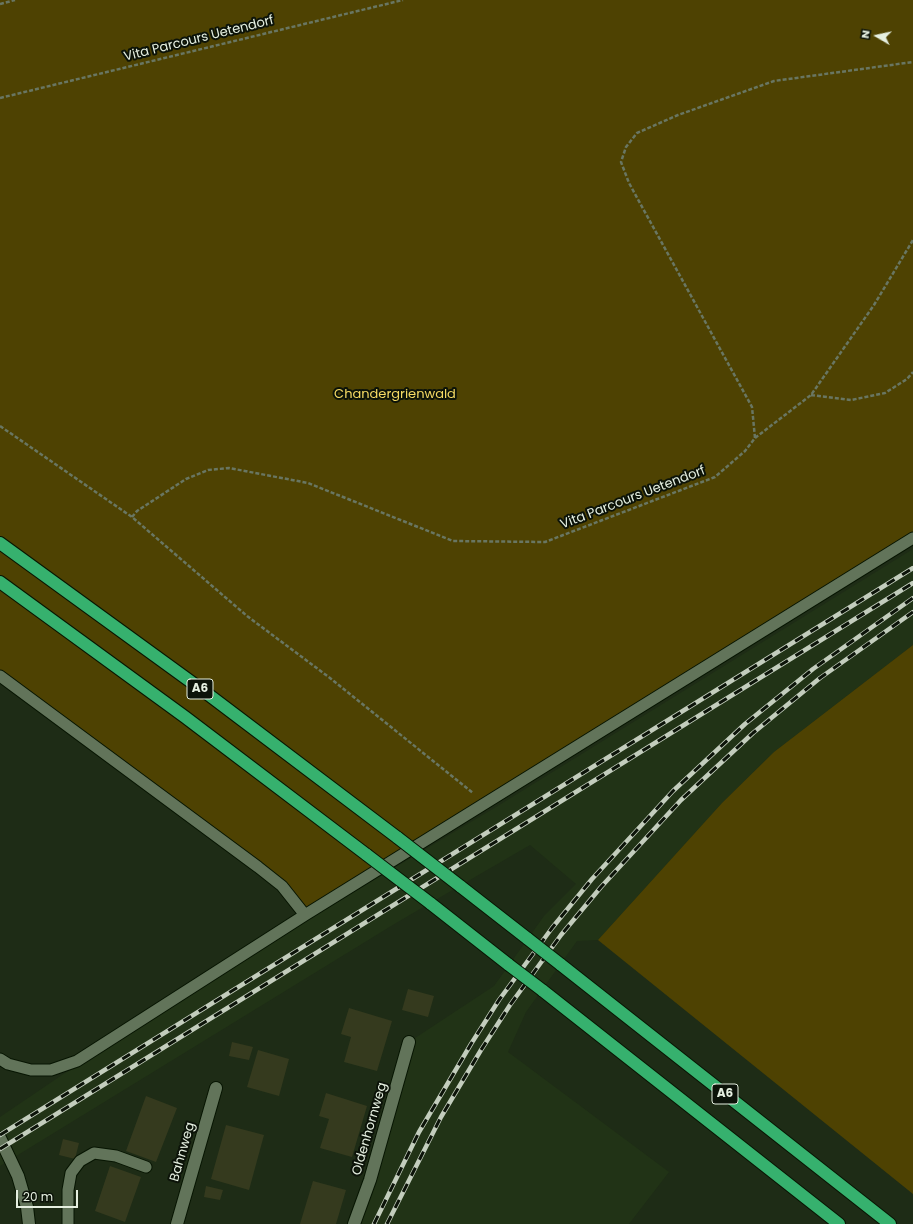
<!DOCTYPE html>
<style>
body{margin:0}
#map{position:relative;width:913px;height:1224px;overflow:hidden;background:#1e2c16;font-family:Poppins,sans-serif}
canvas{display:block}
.north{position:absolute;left:857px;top:16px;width:40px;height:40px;-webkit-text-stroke:3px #0c1309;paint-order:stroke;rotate:279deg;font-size:11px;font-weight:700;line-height:16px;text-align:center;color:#e5efe0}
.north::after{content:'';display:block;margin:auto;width:14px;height:18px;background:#e5efe0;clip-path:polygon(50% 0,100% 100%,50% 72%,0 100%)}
.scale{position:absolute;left:16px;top:1190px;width:62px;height:18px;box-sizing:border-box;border:2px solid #e5efe0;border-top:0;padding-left:5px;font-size:12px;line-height:14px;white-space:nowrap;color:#e5efe0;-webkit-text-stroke:3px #0c1309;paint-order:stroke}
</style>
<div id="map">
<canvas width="913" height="1224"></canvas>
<div class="north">N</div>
<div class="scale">20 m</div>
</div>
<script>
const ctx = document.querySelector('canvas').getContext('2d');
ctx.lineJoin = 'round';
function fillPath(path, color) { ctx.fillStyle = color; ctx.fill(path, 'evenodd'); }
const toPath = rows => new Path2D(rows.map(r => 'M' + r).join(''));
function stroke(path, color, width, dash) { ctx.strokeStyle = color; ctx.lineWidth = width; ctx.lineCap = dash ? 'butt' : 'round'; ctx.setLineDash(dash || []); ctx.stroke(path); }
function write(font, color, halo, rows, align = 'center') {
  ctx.font = font + ' Poppins,sans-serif'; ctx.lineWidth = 4; ctx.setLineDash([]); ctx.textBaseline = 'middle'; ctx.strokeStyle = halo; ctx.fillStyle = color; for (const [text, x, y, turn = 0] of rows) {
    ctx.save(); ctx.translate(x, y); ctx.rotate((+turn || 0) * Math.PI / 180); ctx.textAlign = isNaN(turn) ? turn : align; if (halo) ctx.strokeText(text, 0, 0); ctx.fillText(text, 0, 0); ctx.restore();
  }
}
fillPath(toPath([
 [913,549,913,645,774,752,722,803,598,940,577,941,526,1012,508,1052,669,1172,629,1224,354,1224,409,1042,494,986,544,916,576,884,530,845,396,923,0,1166,0,1117,62,1075,324,910,501,804]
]), '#213316');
fillPath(toPath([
 [0,0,913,0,913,538,305,915,282,886,0,676],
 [913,645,913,1194,598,940,722,803,774,752]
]), '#4e4202');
fillPath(toPath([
 [408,989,434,996,428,1017,402,1010],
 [349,1008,392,1021,377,1071,344,1062,351,1037,341,1034],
 [232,1042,253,1047,249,1060,229,1056],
 [258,1050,289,1059,279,1096,247,1087],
 [326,1093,367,1106,352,1157,320,1148,329,1119,319,1116],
 [146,1096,177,1108,156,1162,126,1151],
 [226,1125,264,1135,249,1190,211,1179],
 [63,1139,79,1143,75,1159,59,1155],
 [110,1166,141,1177,125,1222,95,1211],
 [313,1181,346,1190,336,1224,300,1224],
 [206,1186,223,1190,220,1200,204,1197]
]), '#353a1e');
const lane = toPath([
 [0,676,258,867,282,886,305,915],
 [0,1059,8,1064,31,1070,51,1070,77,1061,305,915,913,538],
 [68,1224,68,1190,71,1173,80,1161,94,1153,116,1156,146,1167]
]);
const street = toPath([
 [0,1138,18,1176,27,1207,29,1224],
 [177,1224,216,1088],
 [354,1224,370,1180,409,1042]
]);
const highway = toPath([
 [0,543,205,692,398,838],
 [0,582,185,717,367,855],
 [460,886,528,939],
 [430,903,509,965],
 [560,964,890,1224],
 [542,990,839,1224]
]);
stroke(lane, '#071502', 13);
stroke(street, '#071502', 14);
stroke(highway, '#071502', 14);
stroke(toPath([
 [0,4,15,0],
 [0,98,403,0],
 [811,395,851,400,885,393,907,379,913,372],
 [0,426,132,517,247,616,330,678,473,793],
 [755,438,811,395,874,305,913,240],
 [132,517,137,511,186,479,208,470,229,468,308,483,453,541,545,542,715,477,745,451,755,438,752,407,629,183,621,162,626,147,637,133,678,115,774,81,913,62]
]), '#697662', 2.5, [4, 2]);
stroke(lane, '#62745a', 11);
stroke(street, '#62745a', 12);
stroke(highway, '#36b16e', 12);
const rail = toPath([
 [0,1135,913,568],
 [0,1149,913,583],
 [374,1224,419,1132,471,1044,499,1000,552,928,592,879,673,791,745,724,813,669,913,598],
 [387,1224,441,1117,481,1050,510,1005,561,935,601,887,681,800,753,733,820,678,913,612]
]);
stroke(rail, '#c3cdbd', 4.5);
stroke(rail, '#0c1309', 3, [9]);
const highwayBridge = toPath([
 [398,838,460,886],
 [367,855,430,903],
 [528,939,560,964],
 [509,965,542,990]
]);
stroke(highwayBridge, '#071502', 14, []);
stroke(highwayBridge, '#36b16e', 12);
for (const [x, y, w] of [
 [200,689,26],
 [725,1094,26]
]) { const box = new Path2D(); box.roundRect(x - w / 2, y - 10, w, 20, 3); ctx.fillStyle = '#0c1309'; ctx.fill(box); stroke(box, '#e5efe0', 1); }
write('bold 12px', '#e5efe0', null, [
 ["A6",200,689],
 ["A6",725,1094]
]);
write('13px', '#e5efe0', '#0c1309', [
 ["Vita Parcours Uetendorf",199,39,-14],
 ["Vita Parcours Uetendorf",633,498,-21],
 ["Oldenhornweg",370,1129,-74],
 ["Bahnweg",183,1152,-74]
]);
write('13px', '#f5da63', '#0c1309', [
 ["Chandergrienwald",395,395]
]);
</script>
